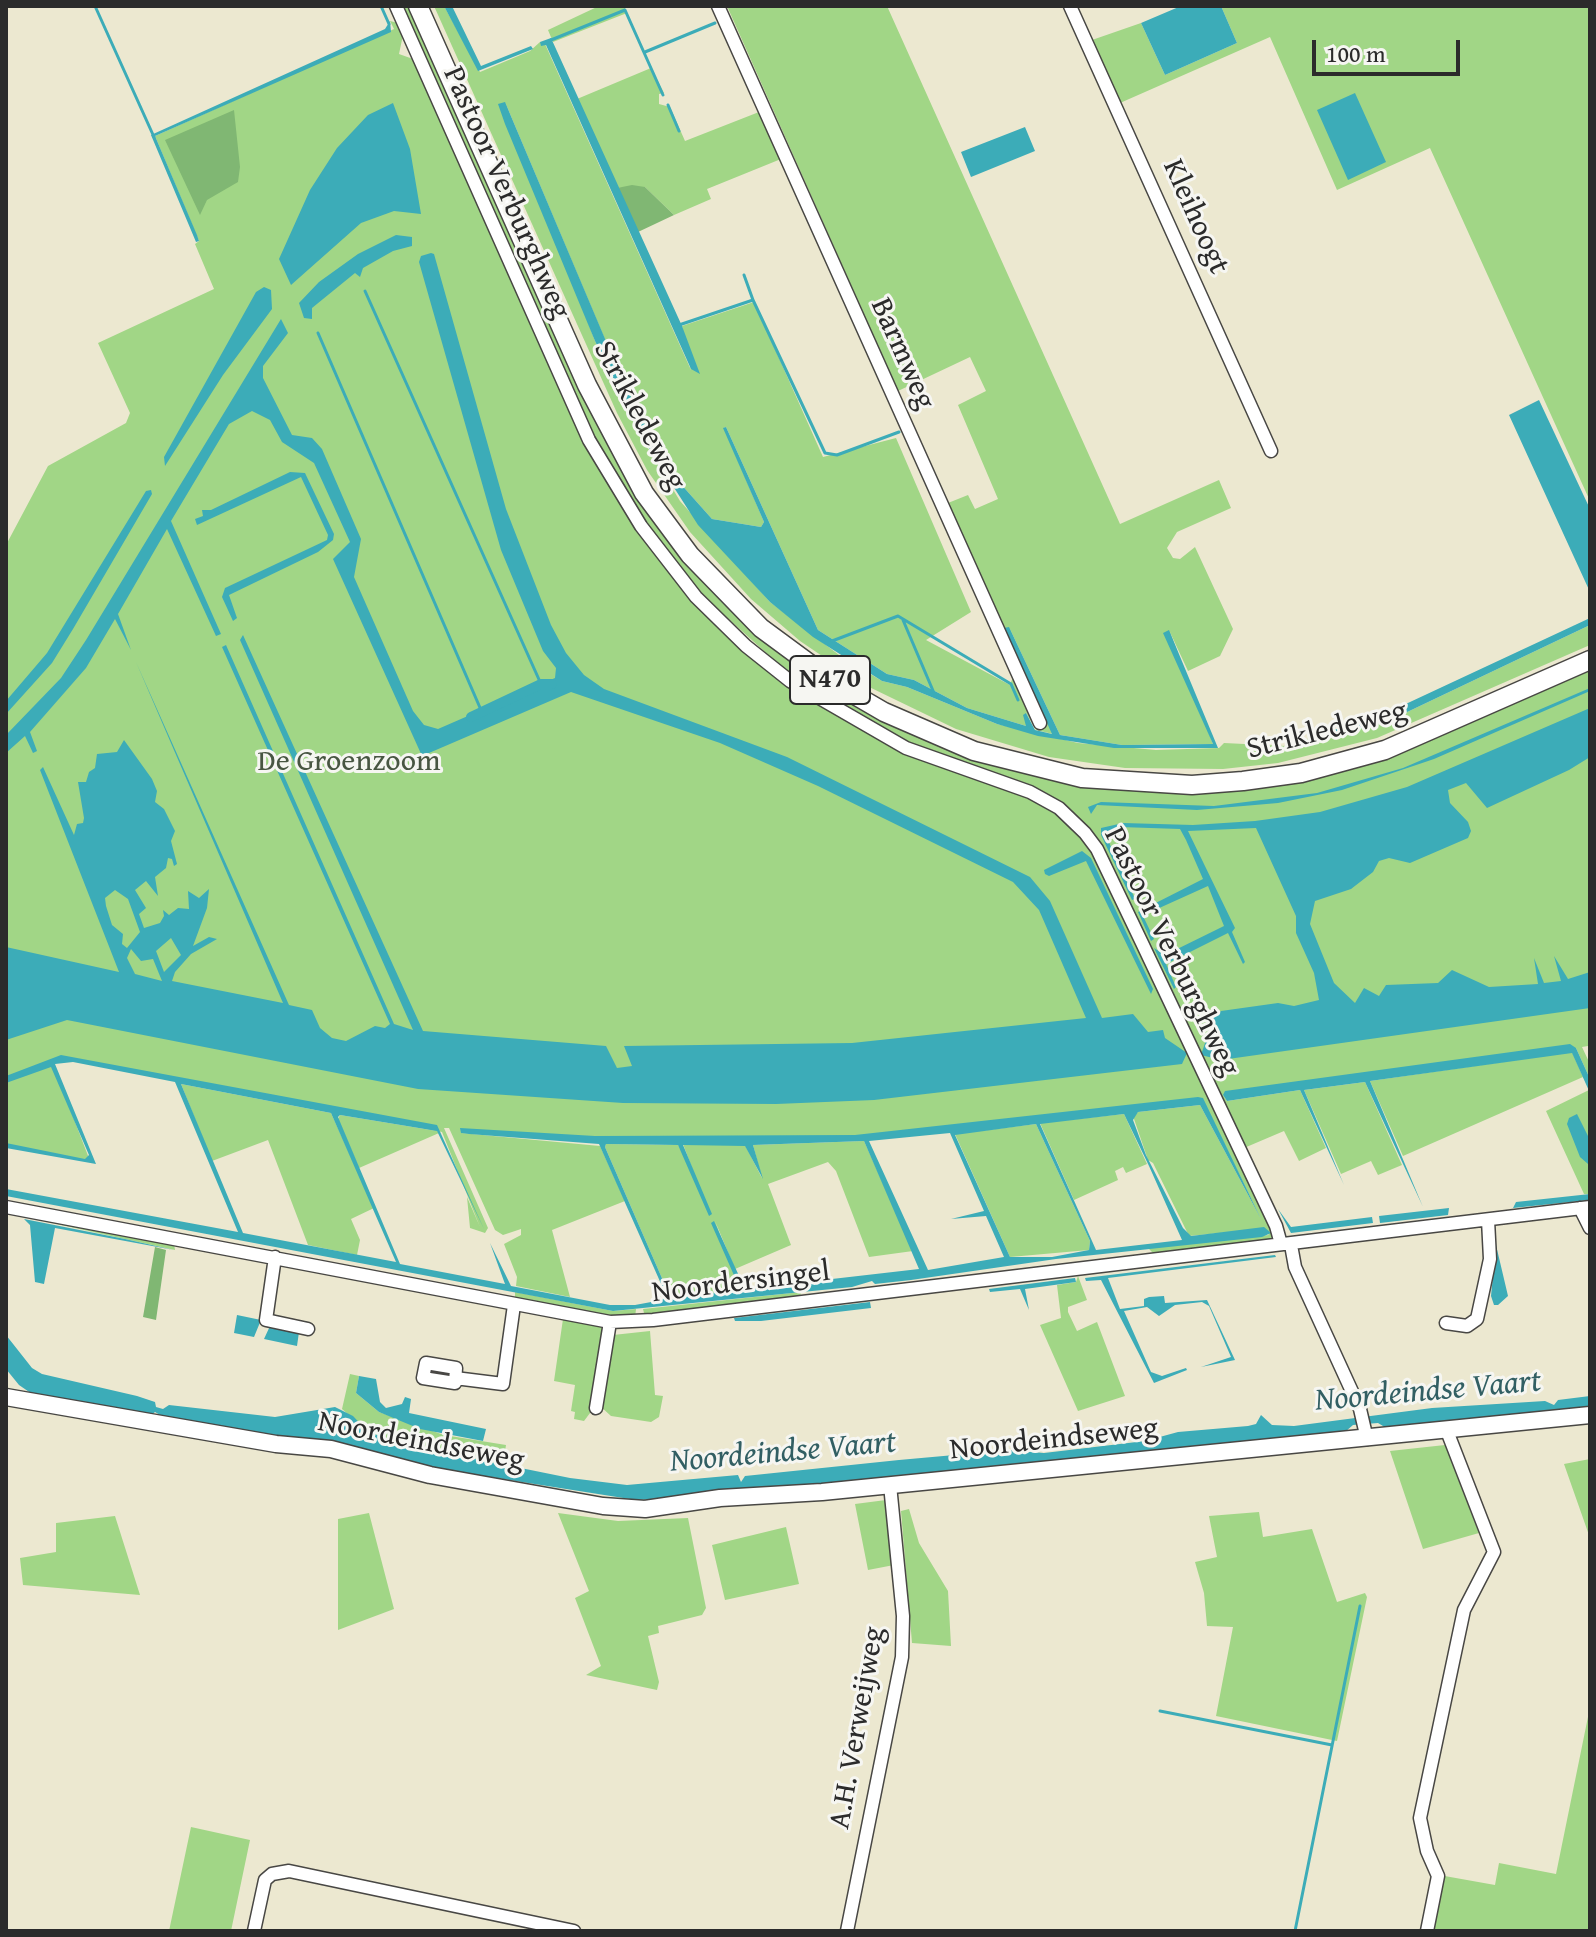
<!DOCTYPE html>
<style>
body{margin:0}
#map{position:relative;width:1596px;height:1937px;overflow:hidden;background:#ece8d0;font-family:"Gentium Book Plus",serif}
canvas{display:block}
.frame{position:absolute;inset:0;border:8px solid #2b2b2b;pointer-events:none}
.scale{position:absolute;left:1312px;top:40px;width:148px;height:36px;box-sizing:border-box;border:4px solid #2b2b2b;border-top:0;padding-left:10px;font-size:24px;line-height:28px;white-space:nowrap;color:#2b2b2b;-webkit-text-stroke:6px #f6f6f2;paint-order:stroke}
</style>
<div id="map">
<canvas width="1596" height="1937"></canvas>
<div class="frame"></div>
<div class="scale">100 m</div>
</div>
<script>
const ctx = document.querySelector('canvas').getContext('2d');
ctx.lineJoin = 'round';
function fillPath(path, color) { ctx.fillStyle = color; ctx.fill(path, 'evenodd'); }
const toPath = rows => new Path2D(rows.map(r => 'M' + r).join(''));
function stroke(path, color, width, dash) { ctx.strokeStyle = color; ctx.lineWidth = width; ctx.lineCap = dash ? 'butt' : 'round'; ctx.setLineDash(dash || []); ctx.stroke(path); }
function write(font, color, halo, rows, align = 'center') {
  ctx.font = font + ' "Gentium Book Plus",serif'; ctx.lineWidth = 6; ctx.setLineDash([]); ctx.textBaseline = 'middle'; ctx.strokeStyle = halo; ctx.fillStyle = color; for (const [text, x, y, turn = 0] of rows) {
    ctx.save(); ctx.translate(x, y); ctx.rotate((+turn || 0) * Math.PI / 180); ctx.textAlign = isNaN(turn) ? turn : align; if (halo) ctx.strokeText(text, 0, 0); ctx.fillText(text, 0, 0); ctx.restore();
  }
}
fillPath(toPath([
 [401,6,415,6,638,487,813,672,1011,765,1212,786,1460,728,1590,664,1590,1051,1588,1046,1582,1047,1590,1064,1590,1079,1576,1048,1223,1095,1227,1101,1300,1090,1326,1148,1299,1161,1284,1131,1244,1148,1269,1220,1273,1237,1270,1241,1156,1256,1148,1248,1269,1235,1263,1229,1189,1236,1153,1163,1148,1160,1133,1116,1138,1112,1200,1105,1261,1219,1202,1098,919,1135,738,1142,461,1133,600,1146,625,1201,552,1230,570,1297,516,1286,517,1277,504,1244,521,1235,521,1229,503,1235,495,1230,449,1128,444,1128,488,1228,485,1233,470,1228,467,1197,480,1227,442,1132,74,1058,52,1062,90,1161,6,1144,6,545,48,466,126,423,130,413,98,343,214,289,195,244,199,241,155,136,394,29,390,21,398,23,403,35,399,54,413,59,596,460,635,525,667,567,805,695,894,746,924,750,821,695,785,670,702,595,640,518,589,429],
 [434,6,444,6,480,72,530,51,540,42,545,44,691,370,682,326,754,302,823,457,896,438,971,612,926,640,1010,685,1014,674,993,614,997,611,948,503,968,495,975,509,998,499,958,405,986,391,970,357,898,391,727,6,887,6,1120,524,1219,480,1231,508,1177,532,1167,548,1173,558,1180,559,1195,547,1233,629,1220,656,1188,671,1169,630,1213,744,1122,745,1060,735,1009,627,1053,734,1036,730,1026,713,1026,726,967,708,914,680,887,674,818,630,726,427,724,428,764,522,761,527,712,519,679,482,659,452,622,380,505,102,595,341,639,433,680,501,770,602,839,655,882,681,907,687,997,724,1078,743,1156,750,1219,748,1224,743,1286,746,1331,731,1339,736,1403,714,1590,625,1590,645,1377,738,1278,763,1223,769,1125,768,1049,757,956,729,865,685,800,641,751,599,690,532,647,470,617,413],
 [599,6,624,6,627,13,553,42,548,30],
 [1221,6,1590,6,1590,501,1430,148,1337,190,1270,37,1120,103,1092,40,1141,23,1165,75,1237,43],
 [651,68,664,93,659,94,659,104,670,107,685,141,759,112,781,159,707,189,711,199,674,215,645,187,617,188,577,99],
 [1572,1052,1583,1077,1403,1156,1370,1081],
 [1365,1082,1402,1165,1378,1175,1371,1161,1341,1174,1304,1090],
 [181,1084,331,1113,374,1208,351,1219,360,1240,357,1255,308,1245,268,1140,212,1161],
 [1589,1090,1590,1194,1584,1194,1546,1111],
 [1124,1114,1147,1164,1126,1173,1123,1167,1115,1171,1118,1180,1074,1200,1040,1123],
 [340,1115,437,1131,439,1133,359,1168,338,1119],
 [1036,1124,1090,1241,1089,1250,1010,1257,955,1134],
 [864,1141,913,1251,869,1257,836,1171,828,1162,768,1184,791,1245,735,1269,715,1221,740,1289,671,1299,605,1147,606,1144,678,1145,694,1173,683,1144,745,1145,762,1178,753,1145],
 [25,1217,116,1234,122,1231,174,1244,175,1250],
 [1078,1276,1087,1300,1068,1307,1068,1312,1077,1331,1097,1322,1125,1396,1078,1411,1040,1325,1061,1318,1057,1285,1076,1282],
 [515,1292,613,1311,636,1309,635,1318,617,1318,515,1299],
 [801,1292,800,1298,645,1317,643,1309],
 [563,1319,603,1326,606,1330,593,1409,584,1421,574,1419,575,1412,571,1411,575,1385,554,1381],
 [650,1331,655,1395,663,1396,659,1417,651,1422,611,1416,600,1406,613,1335],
 [350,1374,359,1376,356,1393,379,1412,444,1435,506,1445,503,1465,412,1446,368,1432,342,1409],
 [1445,1445,1479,1533,1423,1549,1390,1451],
 [1590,1459,1590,1538,1564,1464],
 [886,1500,894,1565,868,1570,855,1504],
 [909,1509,919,1543,948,1591,951,1646,912,1643,901,1511],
 [1259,1512,1263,1537,1312,1529,1337,1602,1365,1593,1367,1597,1337,1741,1216,1716,1233,1627,1207,1626,1204,1593,1195,1562,1217,1557,1209,1516],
 [369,1513,394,1609,338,1630,338,1519],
 [558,1513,618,1521,688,1518,706,1608,702,1615,658,1626,659,1633,648,1636,659,1682,657,1690,586,1675,601,1666,575,1598,589,1591],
 [115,1516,140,1595,23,1585,20,1558,56,1552,56,1523],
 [786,1527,799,1584,725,1600,712,1545],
 [1590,1707,1590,1931,1428,1931,1439,1875,1495,1885,1499,1863,1556,1874],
 [191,1827,250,1840,231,1931,169,1931]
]), '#a1d686');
fillPath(toPath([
 [234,110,240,167,238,182,207,200,200,215,165,140],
 [632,185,645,187,674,215,638,232,617,188],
 [155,1247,166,1250,156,1320,143,1317]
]), '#80b773');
fillPath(toPath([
 [444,6,452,6,481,66,531,46,533,49,478,71],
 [1181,6,1221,6,1237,43,1165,75,1141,23],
 [390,21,391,32,155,136,197,235,199,241,196,242,151,135,385,29],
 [551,38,682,326,700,374,691,369,546,45,541,46,540,42],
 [1355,93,1386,162,1348,180,1317,110],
 [505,102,622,379,659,452,679,482,712,519,761,527,764,522,723,428,726,427,818,630,887,674,914,680,967,708,1026,726,1023,715,1026,713,1035,730,1052,734,1004,628,1009,627,1060,735,1122,745,1213,744,1163,633,1169,630,1218,748,1114,748,1038,736,997,724,907,687,882,681,813,637,770,602,698,525,639,433,595,341,505,124,498,104],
 [393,103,410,149,421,214,394,211,361,223,291,285,279,259,310,190,337,148,368,115],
 [1025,127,1035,151,971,177,961,152],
 [396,235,412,237,412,246,393,251,363,268,360,277,355,273,312,308,312,319,304,318,299,303,319,282,358,254],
 [431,253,434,254,506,509,551,625,566,653,584,675,604,689,787,757,1030,877,1050,901,1102,1018,1133,1014,1148,1032,1163,1030,1165,1038,1187,1053,1182,1064,874,1100,776,1104,623,1103,418,1089,67,1020,6,1040,6,947,119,972,40,770,43,767,74,835,77,824,83,823,84,818,78,782,86,782,89,772,95,768,97,754,117,752,124,740,152,779,157,791,155,802,164,809,175,831,171,841,177,864,174,866,172,859,168,858,166,868,155,877,158,896,146,881,135,890,146,908,139,914,144,928,160,923,164,916,163,910,169,915,178,908,189,909,188,891,199,898,209,889,207,908,193,946,209,937,217,939,191,954,175,972,172,981,283,1003,136,662,289,1005,312,1010,320,1028,332,1038,346,1041,375,1026,385,1028,390,1024,222,647,226,645,394,1024,413,1030,240,640,243,635,423,1031,606,1046,617,1068,632,1066,624,1046,852,1043,1086,1018,1039,910,1013,882,818,786,720,743,571,692,422,756,333,559,350,542,314,463,282,442,270,420,252,411,229,424,171,521,221,634,216,636,167,529,118,614,131,650,115,619,86,668,30,732,37,751,33,753,25,736,6,753,6,735,61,678,86,640,281,319,288,333,263,366,263,378,292,435,312,438,322,449,361,539,354,577,413,711,424,725,438,729,555,678,556,668,543,651,501,550,419,262,421,256],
 [115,890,128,899,140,932,127,948,122,944,123,934,112,925,106,906,105,898],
 [171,938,181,955,164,972,156,951],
 [131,949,141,961,153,959,162,981,135,974,127,958],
 [264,287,271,290,272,309,223,375,165,466,164,457,256,292],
 [1539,400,1590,509,1590,592,1509,415],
 [290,472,305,473,334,534,333,540,318,552,229,595,237,618,233,621,222,597,225,588,327,540,328,535,301,477,197,525,195,519,203,516,202,510,211,510],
 [151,490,152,494,73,629,52,663,6,714,6,701,47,653,146,491],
 [1590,618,1590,625,1403,714,1339,736,1331,731,1395,709],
 [1590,688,1590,691,1434,759,1342,790,1278,803,1197,810,1097,805,1091,814,1088,807,1101,802,1214,806,1317,793,1403,768],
 [1590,708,1590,757,1569,770,1487,808,1466,783,1448,790,1450,803,1468,822,1471,831,1468,838,1410,863,1389,858,1379,861,1373,872,1351,889,1315,901,1310,924,1334,983,1355,1003,1364,988,1379,996,1386,985,1438,983,1452,970,1489,987,1538,984,1534,958,1544,983,1561,981,1554,956,1568,979,1590,972,1590,1008,1221,1060,1201,1055,1206,1040,1218,1035,1217,1029,1205,1024,1221,1011,1278,1003,1294,1006,1319,1000,1314,973,1296,933,1296,916,1256,828,1188,831,1235,928,1232,932,1245,962,1243,964,1228,933,1166,964,1176,987,1174,989,1154,948,1165,955,1224,926,1208,886,1146,914,1144,918,1154,939,1151,941,1138,912,1203,879,1186,840,1180,829,1120,827,1108,831,1106,836,1135,899,1132,900,1101,835,1101,828,1123,823,1193,825,1255,821,1320,812,1407,787],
 [1082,851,1091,858,1153,989,1151,994,1086,861,1049,876,1045,874,1044,870],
 [1570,1044,1576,1048,1590,1079,1590,1093,1572,1053,1370,1081,1423,1207,1365,1082,1304,1090,1344,1185,1300,1090,1227,1101,1223,1095,1225,1091],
 [61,1055,437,1125,484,1229,437,1131,340,1115,338,1117,400,1264,505,1284,490,1243,511,1286,610,1305,635,1305,662,1300,666,1295,599,1144,469,1134,461,1133,460,1128,595,1136,855,1135,1198,1097,1203,1098,1261,1219,1200,1105,1138,1112,1133,1120,1146,1155,1183,1228,1191,1236,1264,1227,1271,1233,1262,1237,1056,1259,911,1280,875,1284,872,1281,852,1287,613,1311,6,1196,6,1189,238,1232,175,1082,73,1062,55,1064,96,1164,6,1148,6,1143,85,1159,89,1155,51,1067,6,1083,6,1076],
 [181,1084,331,1113,396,1262,243,1233],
 [1124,1114,1149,1166,1182,1240,1096,1250,1040,1124],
 [1036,1124,1090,1241,1089,1250,1052,1257,1010,1257,955,1135],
 [950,1133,984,1211,951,1219,986,1216,1004,1257,928,1270,869,1141],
 [864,1141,919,1269,745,1289,714,1221,711,1223,740,1289,671,1299,605,1147,606,1144,678,1145,709,1216,712,1214,683,1145,745,1146,763,1179,753,1145],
 [1577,1114,1590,1140,1588,1164,1580,1157,1567,1124,1569,1118],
 [1590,1194,1590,1200,1513,1208,1516,1202],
 [1449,1208,1448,1215,1380,1223,1379,1216],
 [1278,1209,1291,1227,1372,1217,1373,1223,1291,1233],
 [24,1219,125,1239,174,1250,55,1228,44,1284,35,1282,30,1225],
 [1496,1245,1508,1296,1498,1305,1494,1305,1491,1296],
 [1275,1255,1276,1257,1108,1278,1120,1309,1144,1306,1144,1299,1149,1297,1164,1296,1165,1303,1207,1300,1235,1360,1201,1367,1231,1357,1209,1306,1202,1302,1175,1305,1159,1316,1147,1307,1124,1311,1151,1372,1162,1376,1186,1368,1187,1370,1154,1383,1101,1280,1086,1281,1085,1278],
 [1075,1278,1076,1282,1025,1289,1029,1310,1020,1289,990,1292,989,1289],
 [870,1302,871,1308,761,1321,735,1321,734,1318],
 [237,1315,261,1320,254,1337,234,1333],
 [270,1326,299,1332,297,1346,264,1339],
 [6,1335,32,1368,42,1374,137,1396,155,1402,156,1407,163,1409,169,1405,275,1417,335,1407,353,1416,368,1432,412,1446,570,1478,627,1485,738,1475,741,1482,745,1476,899,1460,1010,1450,1044,1453,1145,1441,1178,1432,1248,1426,1256,1424,1261,1415,1272,1425,1294,1426,1432,1408,1545,1401,1554,1405,1558,1400,1590,1396,1590,1408,1388,1429,1378,1423,1353,1425,1345,1432,969,1471,807,1486,741,1488,683,1498,636,1500,427,1467,330,1441,280,1437,165,1418,155,1412,149,1417,35,1396,19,1385,6,1369],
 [359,1376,376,1379,380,1402,386,1408,402,1404,405,1397,411,1399,409,1413,486,1429,483,1441,420,1429,379,1412,356,1393]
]), '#3cacb8');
stroke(toPath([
 [95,6,154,137],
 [381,6,389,24],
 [551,40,625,10,663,95],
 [645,52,715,23],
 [668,105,679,131],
 [365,291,541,684],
 [753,300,825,453,837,455,899,432],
 [679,325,753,300,744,275],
 [318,333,481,710],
 [903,620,934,693],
 [832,641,898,616,1011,684,1018,700],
 [1160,1711,1332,1745],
 [1295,1931,1360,1606]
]), '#3cacb8', 3);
stroke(toPath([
 [471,717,541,684,552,684]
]), '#3cacb8', 10);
const street = toPath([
 [396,6,589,440,641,526,696,597,746,646,790,681,906,748,1030,792,1059,808,1085,833,1097,849,1142,943,1276,1226,1281,1244],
 [718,6,1040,723],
 [1070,6,1271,451],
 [6,1207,610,1322,653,1320,1590,1207],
 [1580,1208,1590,1228],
 [1291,1245,1295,1267,1360,1409,1367,1439],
 [275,1257,266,1320,308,1329],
 [1446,1323,1467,1326,1477,1319,1490,1259,1488,1220],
 [426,1363,456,1368,455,1383,423,1378,426,1363],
 [455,1378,503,1384,514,1305],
 [596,1408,610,1322],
 [254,1931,265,1880,272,1874,289,1871,574,1931],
 [847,1931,902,1657,903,1616,890,1485],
 [1427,1931,1438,1876,1427,1851,1420,1818,1464,1610,1494,1552,1447,1431]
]);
const secondary = toPath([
 [6,1397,276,1444,331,1449,430,1475,603,1506,645,1509,720,1498,822,1492,1590,1415]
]);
const primary = toPath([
 [418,6,587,385,644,493,690,555,761,628,841,687,884,712,974,751,1082,778,1192,785,1243,781,1301,773,1385,750,1590,660]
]);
stroke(street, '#484744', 15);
stroke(secondary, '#484744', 19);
stroke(primary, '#484744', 21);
stroke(street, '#fff', 12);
stroke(secondary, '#fff', 16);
stroke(primary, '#fff', 18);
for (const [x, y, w] of [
 [830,680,80]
]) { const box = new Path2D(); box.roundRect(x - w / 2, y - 24, w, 48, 6); ctx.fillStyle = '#f6f6f2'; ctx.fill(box); stroke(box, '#2b2b2b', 2); }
write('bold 28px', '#2b2b2b', null, [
 ["N470",830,680]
]);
write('30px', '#2b2b2b', '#f6f6f2', [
 ["Pastoor Verburghweg",506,193,66],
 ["Kleihoogt",1195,217,66],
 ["Barmweg",902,354,66],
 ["Strikledeweg",639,416,62],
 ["Strikledeweg",1327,731,-14],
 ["Pastoor Verburghweg",1171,952,64],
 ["Noordersingel",741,1283,-7],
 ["Noordeindseweg",1054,1440,-6],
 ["Noordeindseweg",421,1442,11],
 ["A.H. Verweijweg",858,1728,-80]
]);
write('30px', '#485642', '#f6f6f2', [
 ["De Groenzoom",349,762]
]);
write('italic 32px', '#325f63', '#f6f6f2', [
 ["Noordeindse Vaart",1428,1392,-5],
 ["Noordeindse Vaart",783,1453,-5]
]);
</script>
